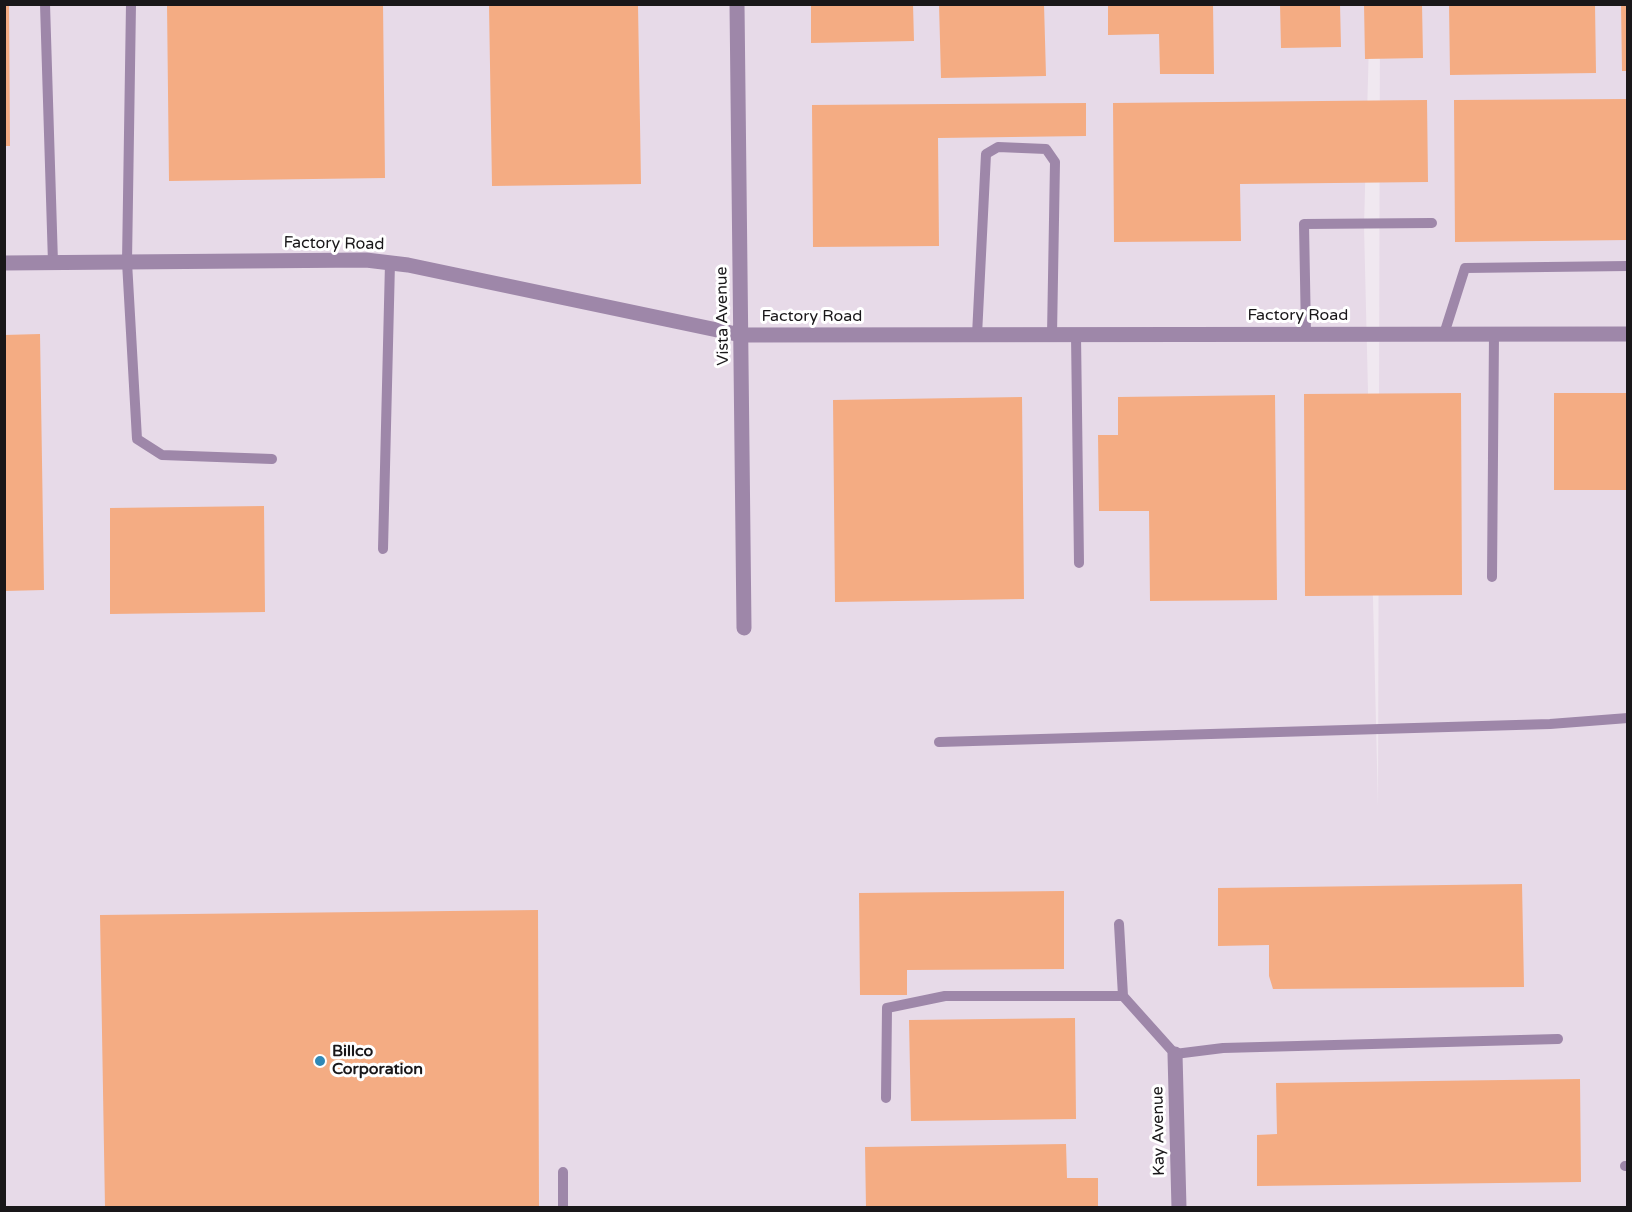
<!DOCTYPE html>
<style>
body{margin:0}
#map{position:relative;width:1632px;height:1212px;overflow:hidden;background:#f0e8f0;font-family:"Varela Round",sans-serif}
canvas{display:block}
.frame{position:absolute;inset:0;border:6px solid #191719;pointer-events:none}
</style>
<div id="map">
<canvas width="1632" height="1212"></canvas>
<div class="frame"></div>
</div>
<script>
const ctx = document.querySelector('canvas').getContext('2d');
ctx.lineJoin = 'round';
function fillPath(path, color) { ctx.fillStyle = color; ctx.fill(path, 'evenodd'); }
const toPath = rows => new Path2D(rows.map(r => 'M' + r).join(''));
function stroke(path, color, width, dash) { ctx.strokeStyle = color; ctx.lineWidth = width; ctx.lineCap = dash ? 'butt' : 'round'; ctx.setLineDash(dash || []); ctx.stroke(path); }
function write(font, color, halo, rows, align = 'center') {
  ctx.font = font + ' "Varela Round",sans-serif'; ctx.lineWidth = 6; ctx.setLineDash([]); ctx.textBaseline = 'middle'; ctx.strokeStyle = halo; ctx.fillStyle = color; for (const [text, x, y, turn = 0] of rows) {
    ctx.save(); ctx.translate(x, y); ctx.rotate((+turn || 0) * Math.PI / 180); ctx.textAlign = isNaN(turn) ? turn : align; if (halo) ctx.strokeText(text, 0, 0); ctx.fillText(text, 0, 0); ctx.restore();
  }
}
fillPath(toPath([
 [5,5,1370,5,1364,226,1378,806,1380,5,1627,5,1627,1207,5,1208]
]), '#e7dae8');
fillPath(toPath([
 [4,4,9,4,10,146,4,146],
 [167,4,383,4,385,178,169,181],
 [811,4,913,4,914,41,811,43],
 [939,4,1044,4,1046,76,941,78],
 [1108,4,1213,4,1214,74,1160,74,1159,34,1108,35],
 [1280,4,1340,4,1341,47,1281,48],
 [1364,4,1422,4,1423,58,1365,59],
 [1449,4,1595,4,1596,73,1450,75],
 [489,5,638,5,641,184,492,186],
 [1621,5,1628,5,1628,71,1622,71],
 [1628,99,1628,240,1455,242,1454,100],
 [1427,100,1428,182,1240,184,1241,241,1114,242,1113,103],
 [1086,103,1086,136,938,138,939,246,813,247,812,105],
 [40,334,44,590,4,591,4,335],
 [1461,393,1462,595,1305,596,1304,394],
 [1554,393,1628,393,1628,490,1554,490],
 [1275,395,1277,600,1150,601,1149,511,1099,511,1098,435,1118,435,1118,397],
 [1022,397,1024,599,835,602,833,400],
 [264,506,265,612,110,614,110,508],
 [1522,884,1524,987,1273,989,1269,976,1269,945,1218,946,1218,888],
 [1064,891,1064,969,907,970,907,995,860,995,859,893],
 [538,910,539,1208,105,1208,100,915],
 [1075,1018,1076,1119,911,1121,909,1020],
 [1580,1079,1581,1182,1257,1186,1257,1135,1277,1134,1276,1083],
 [1066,1144,1067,1178,1098,1178,1098,1208,866,1208,865,1147]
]), '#f4ac83');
stroke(toPath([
 [45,4,53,263],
 [131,4,127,262,137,439,162,455,272,459],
 [1306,334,1304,224,1432,223],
 [1444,334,1465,268,1628,266],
 [977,335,986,154,998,147,1046,149,1055,162,1052,335],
 [1076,335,1079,563],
 [383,549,390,263],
 [1492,577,1494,334],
 [939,742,1550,724,1628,718],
 [1119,924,1123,996,1175,1054,1223,1048,1558,1039],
 [886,1098,887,1008,945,996,1123,996],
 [1625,1166,1628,1166],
 [563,1172,563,1208]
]), '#9e87a9', 10);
stroke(toPath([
 [737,4,744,628],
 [4,263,366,260,408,265,741,335,1628,334],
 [1175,1054,1179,1208]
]), '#9e87a9', 15);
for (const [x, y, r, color] of [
 [320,1061,6,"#2f88b6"]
]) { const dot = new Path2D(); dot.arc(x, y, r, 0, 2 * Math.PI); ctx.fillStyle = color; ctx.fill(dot); stroke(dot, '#fff', 2); }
write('16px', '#191719', '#fff', [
 ["Factory Road",334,244,1],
 ["Vista Avenue",723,316,-91],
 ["Factory Road",1298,316],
 ["Factory Road",812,317],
 ["Kay Avenue",1159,1131,-91]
]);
write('bold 16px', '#191719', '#fff', [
 ["Billco",332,1052],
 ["Corporation",332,1070]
], 'left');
</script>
